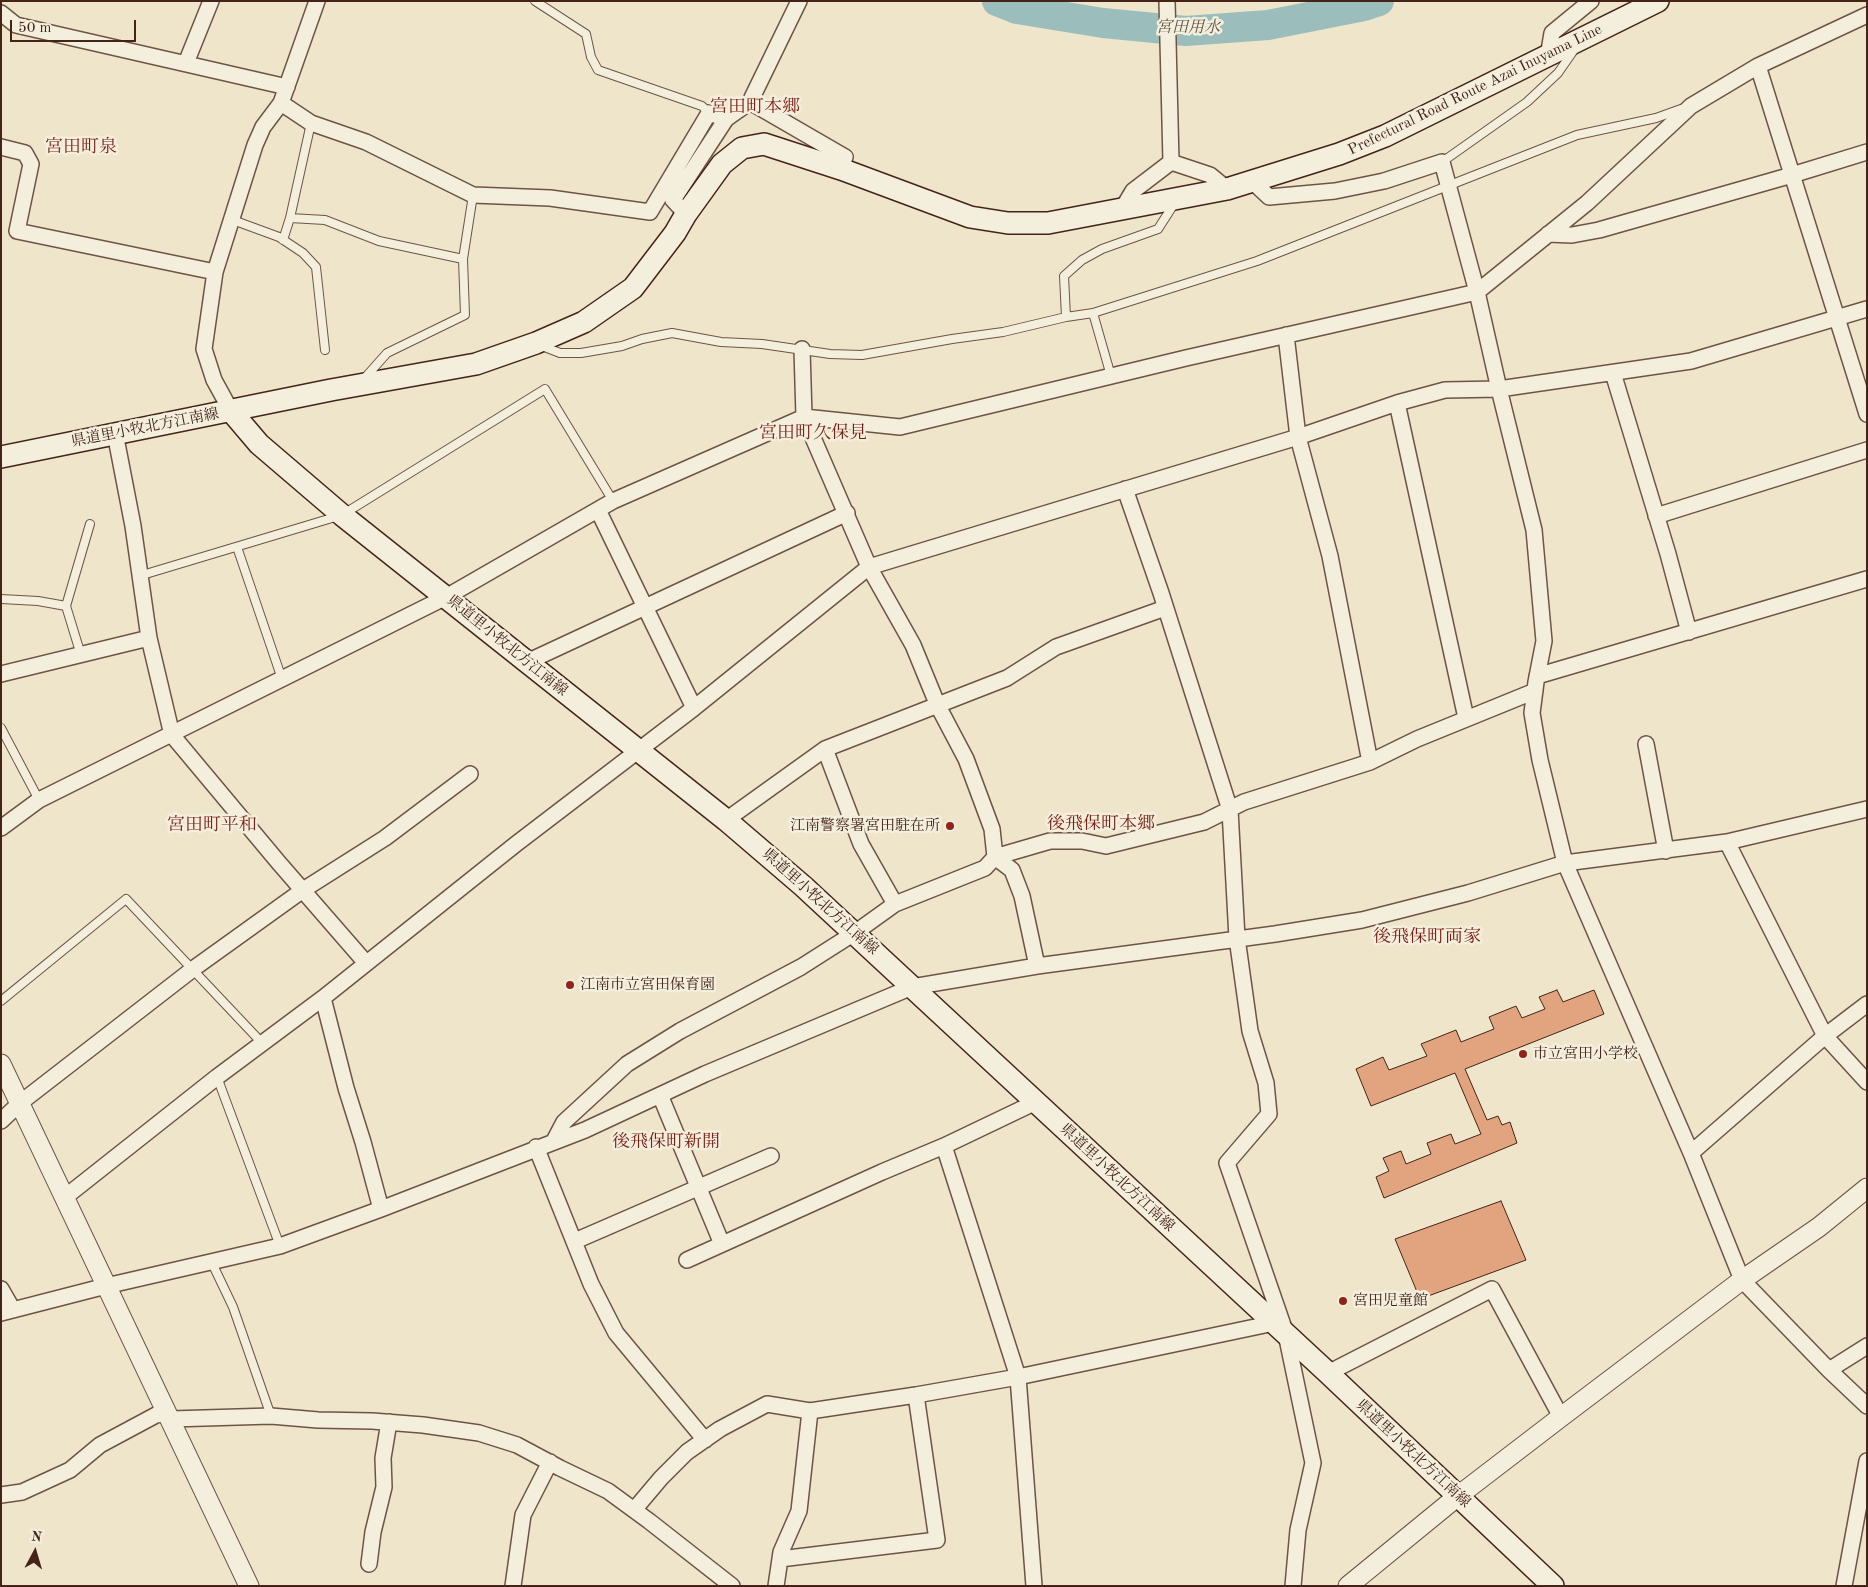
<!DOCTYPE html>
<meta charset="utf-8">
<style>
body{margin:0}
#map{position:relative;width:1868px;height:1587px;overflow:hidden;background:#eee5ca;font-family:"Old Standard TT",serif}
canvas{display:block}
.frame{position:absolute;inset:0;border:2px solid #442419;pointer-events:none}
.north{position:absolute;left:10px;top:1527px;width:50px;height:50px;-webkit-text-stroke:4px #f4eedd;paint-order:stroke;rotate:6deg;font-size:14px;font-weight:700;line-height:20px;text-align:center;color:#442419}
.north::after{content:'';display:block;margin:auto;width:18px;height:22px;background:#442419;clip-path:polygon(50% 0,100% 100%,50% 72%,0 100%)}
.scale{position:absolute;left:10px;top:20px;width:126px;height:22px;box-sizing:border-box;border:2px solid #442419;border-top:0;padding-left:6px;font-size:15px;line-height:18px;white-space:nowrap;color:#442419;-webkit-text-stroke:4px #f4eedd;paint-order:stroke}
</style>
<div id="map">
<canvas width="1868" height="1587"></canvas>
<div class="frame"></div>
<div class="north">N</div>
<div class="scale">50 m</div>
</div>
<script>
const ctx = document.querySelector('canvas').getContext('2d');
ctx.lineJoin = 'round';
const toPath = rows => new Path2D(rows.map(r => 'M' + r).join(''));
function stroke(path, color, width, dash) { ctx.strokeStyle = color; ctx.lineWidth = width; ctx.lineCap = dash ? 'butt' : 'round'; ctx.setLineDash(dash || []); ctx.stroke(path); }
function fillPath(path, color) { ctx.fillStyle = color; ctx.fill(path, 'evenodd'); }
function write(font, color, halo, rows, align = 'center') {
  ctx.font = font + ' "Old Standard TT","Noto Serif JP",serif'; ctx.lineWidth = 5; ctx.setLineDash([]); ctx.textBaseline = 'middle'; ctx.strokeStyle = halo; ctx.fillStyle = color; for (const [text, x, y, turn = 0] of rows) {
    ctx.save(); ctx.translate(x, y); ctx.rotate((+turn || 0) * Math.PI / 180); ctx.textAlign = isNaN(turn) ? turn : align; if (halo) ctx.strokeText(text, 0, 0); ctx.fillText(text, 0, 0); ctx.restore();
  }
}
stroke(toPath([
 [997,1,1017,9,1103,23,1186,31,1268,25,1364,6,1379,1]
]), '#9bbebd', 30);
const building = toPath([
 [1557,990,1563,1002,1594,990,1604,1014,1465,1069,1487,1120,1498,1116,1502,1125,1510,1122,1517,1143,1384,1198,1376,1177,1389,1171,1383,1158,1401,1151,1406,1164,1431,1154,1427,1143,1451,1134,1455,1144,1481,1134,1455,1073,1371,1106,1356,1069,1383,1057,1389,1070,1427,1056,1421,1044,1456,1030,1461,1042,1494,1029,1489,1017,1516,1006,1522,1018,1545,1009,1539,997,1557,990],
 [1501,1201,1526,1260,1420,1299,1395,1239,1501,1201]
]);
fillPath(building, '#e2a47e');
stroke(building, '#442419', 1);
const service = toPath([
 [535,1,586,34,591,57,598,70,702,106,709,113],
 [1442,162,1527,102,1558,73,1574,50],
 [290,218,325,220,379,241,463,259],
 [230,219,279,237,303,253,316,267,325,350],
 [283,240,290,218,311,123],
 [1093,313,1111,376],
 [1066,317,1064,276,1082,260,1102,249,1158,229,1174,204],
 [542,346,560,353,581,353,622,346,642,339,672,333,721,342,762,344,830,354,862,355,952,339,1003,332,1066,317,1093,313,1257,261,1577,135,1656,118,1681,109],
 [363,380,387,353,465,315,463,259,473,195],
 [237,547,282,679],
 [139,576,342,515,545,389,613,501],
 [1,599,38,601,66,606,81,655],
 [66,606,90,524],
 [1,728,39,800],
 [1,1001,126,899,263,1044],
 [217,1077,280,1246],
 [212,1263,233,1307,271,1416]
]);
const minor = toPath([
 [1167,1,1171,162],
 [1,13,16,25,287,87],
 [1548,57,1552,33,1591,1],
 [186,63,211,1],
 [1758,66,1867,414],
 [750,102,845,157,841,169],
 [281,103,311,123,366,142,473,195,550,198,650,212,709,113,726,119],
 [1,147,25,153,31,164,17,231,215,272],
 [1171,162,1210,175,1227,189],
 [1252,181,1269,197,1335,191,1384,181,1442,162,1477,292,1499,389,1534,530,1544,641,1536,682,1532,713,1540,760,1565,863,1691,1153,1742,1280,1829,1370,1867,1406],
 [1121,211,1133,191,1171,162],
 [686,214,673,200,726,119,750,102,799,1],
 [1548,234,1572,235,1599,230,1792,175,1867,152],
 [1286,335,1298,437,1330,556,1370,762],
 [802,349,804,417,869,567,913,645,938,706,966,759,992,829,995,857,1012,870,1022,896,1037,966],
 [1613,373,1668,554,1689,632],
 [1397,403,1466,718],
 [231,411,214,380,204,349,215,272,255,145,263,127,281,103,317,1],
 [115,433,133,526,149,638,172,735,279,863,366,963],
 [1125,489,1161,593,1230,810,1237,938,1250,1031,1266,1083,1269,1114,1227,1163,1286,1334,1313,1463,1298,1530,1293,1586],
 [598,510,694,708],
 [1656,516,1867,450],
 [527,662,847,513],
 [1,674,149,638],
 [1537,676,1867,579],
 [1646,744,1666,851],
 [726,820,825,749],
 [1,828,39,800,446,597,613,501,804,417,900,427,1186,358,1477,292,1587,203,1691,106,1758,66,1867,15],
 [1727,842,1825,1036,1867,1082],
 [895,904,861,844,825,749,1007,678,1056,647,1165,608],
 [323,998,346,1088,363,1142,381,1209],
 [660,1095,722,1244],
 [1,1121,20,1103,193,969,303,890,385,838,470,774],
 [554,1141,564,1122,627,1064,680,1031,801,967,856,932,895,904,985,868,995,857,1050,841,1082,841,1106,846,1204,822,1244,802,1370,762,1417,739,1535,691],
 [944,1146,1018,1377,1034,1586],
 [536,1147,591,1284,616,1333,705,1440],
 [1691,1153,1825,1036,1867,1004],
 [64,1198,217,1077,323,998,516,844,694,708,869,567,1298,437,1397,403,1445,390,1499,389,1691,361,1867,309],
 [575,1241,771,1156],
 [687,1260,882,1172,944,1146,1036,1102],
 [1,1289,13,1310],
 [1,1313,106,1286,280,1246,381,1209,585,1130,705,1074,912,987,1037,966,1275,934,1362,920,1468,893,1565,863,1727,842,1867,809],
 [1829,1370,1867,1346],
 [1328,1373,1492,1289,1561,1417],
 [171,1419,271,1416,318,1420,372,1421,423,1425,479,1433,517,1445,560,1468,608,1491,649,1521,732,1586],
 [1,1495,22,1492,70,1470,100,1445,156,1415,167,1413],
 [634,1510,661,1478,687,1452,720,1429,767,1404,810,1411,916,1395,1018,1377,1274,1323],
 [780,1559,937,1540,916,1395],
 [369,1564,373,1532,384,1487,383,1458,389,1422],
 [513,1586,523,1515,550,1462],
 [776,1586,781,1552,799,1511,810,1411],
 [1844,1586,1867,1461]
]);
const tertiary = toPath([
 [1,1064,249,1586],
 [1348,1586,1458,1496,1561,1417,1742,1280,1819,1227,1867,1188]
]);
const secondary = toPath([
 [231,411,259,444,342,515,726,820,803,886,1328,1373,1553,1586],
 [1,457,331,390,476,364,536,343,584,322,633,288,675,233,686,214,722,164,742,148,764,144,841,169,970,217,1008,223,1048,223,1227,189,1339,154,1385,136,1658,1]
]);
stroke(service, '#6e5445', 10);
stroke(minor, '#6e5445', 18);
stroke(tertiary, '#6e5445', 21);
stroke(secondary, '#442419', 24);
stroke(service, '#f4eedd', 8);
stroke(minor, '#f4eedd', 15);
stroke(tertiary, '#f4eedd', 19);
stroke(secondary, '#f4eedd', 21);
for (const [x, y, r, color] of [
 [950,826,5,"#8f2418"],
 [570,985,5,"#8f2418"],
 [1523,1054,5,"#8f2418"],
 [1343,1301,5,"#8f2418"]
]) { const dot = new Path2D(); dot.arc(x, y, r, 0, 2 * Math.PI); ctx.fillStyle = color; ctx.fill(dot); stroke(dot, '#f4eedd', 2); }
write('15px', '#442419', '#f4eedd', [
 ["Prefectural Road Route Azai Inuyama Line",1475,90,-26],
 ["県道里小牧北方江南線",145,428,-11],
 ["県道里小牧北方江南線",507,646,39],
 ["県道里小牧北方江南線",820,902,42],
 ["県道里小牧北方江南線",1117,1178,43],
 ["県道里小牧北方江南線",1413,1454,43]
]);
write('15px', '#442419', '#f4eedd', [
 ["江南警察署宮田駐在所",940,826,"right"],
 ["江南市立宮田保育園",580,985],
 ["市立宮田小学校",1533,1054],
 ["宮田児童館",1353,1301]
], 'left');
write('italic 16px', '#5e524a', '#f4eedd', [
 ["宮田用水",1188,28]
]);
write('18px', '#7a1f14', '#f4eedd', [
 ["宮田町本郷",755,107],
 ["宮田町泉",81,147],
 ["宮田町久保見",813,433],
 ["後飛保町本郷",1101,824],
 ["宮田町平和",212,825],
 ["後飛保町両家",1427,937],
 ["後飛保町新開",666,1142]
]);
</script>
